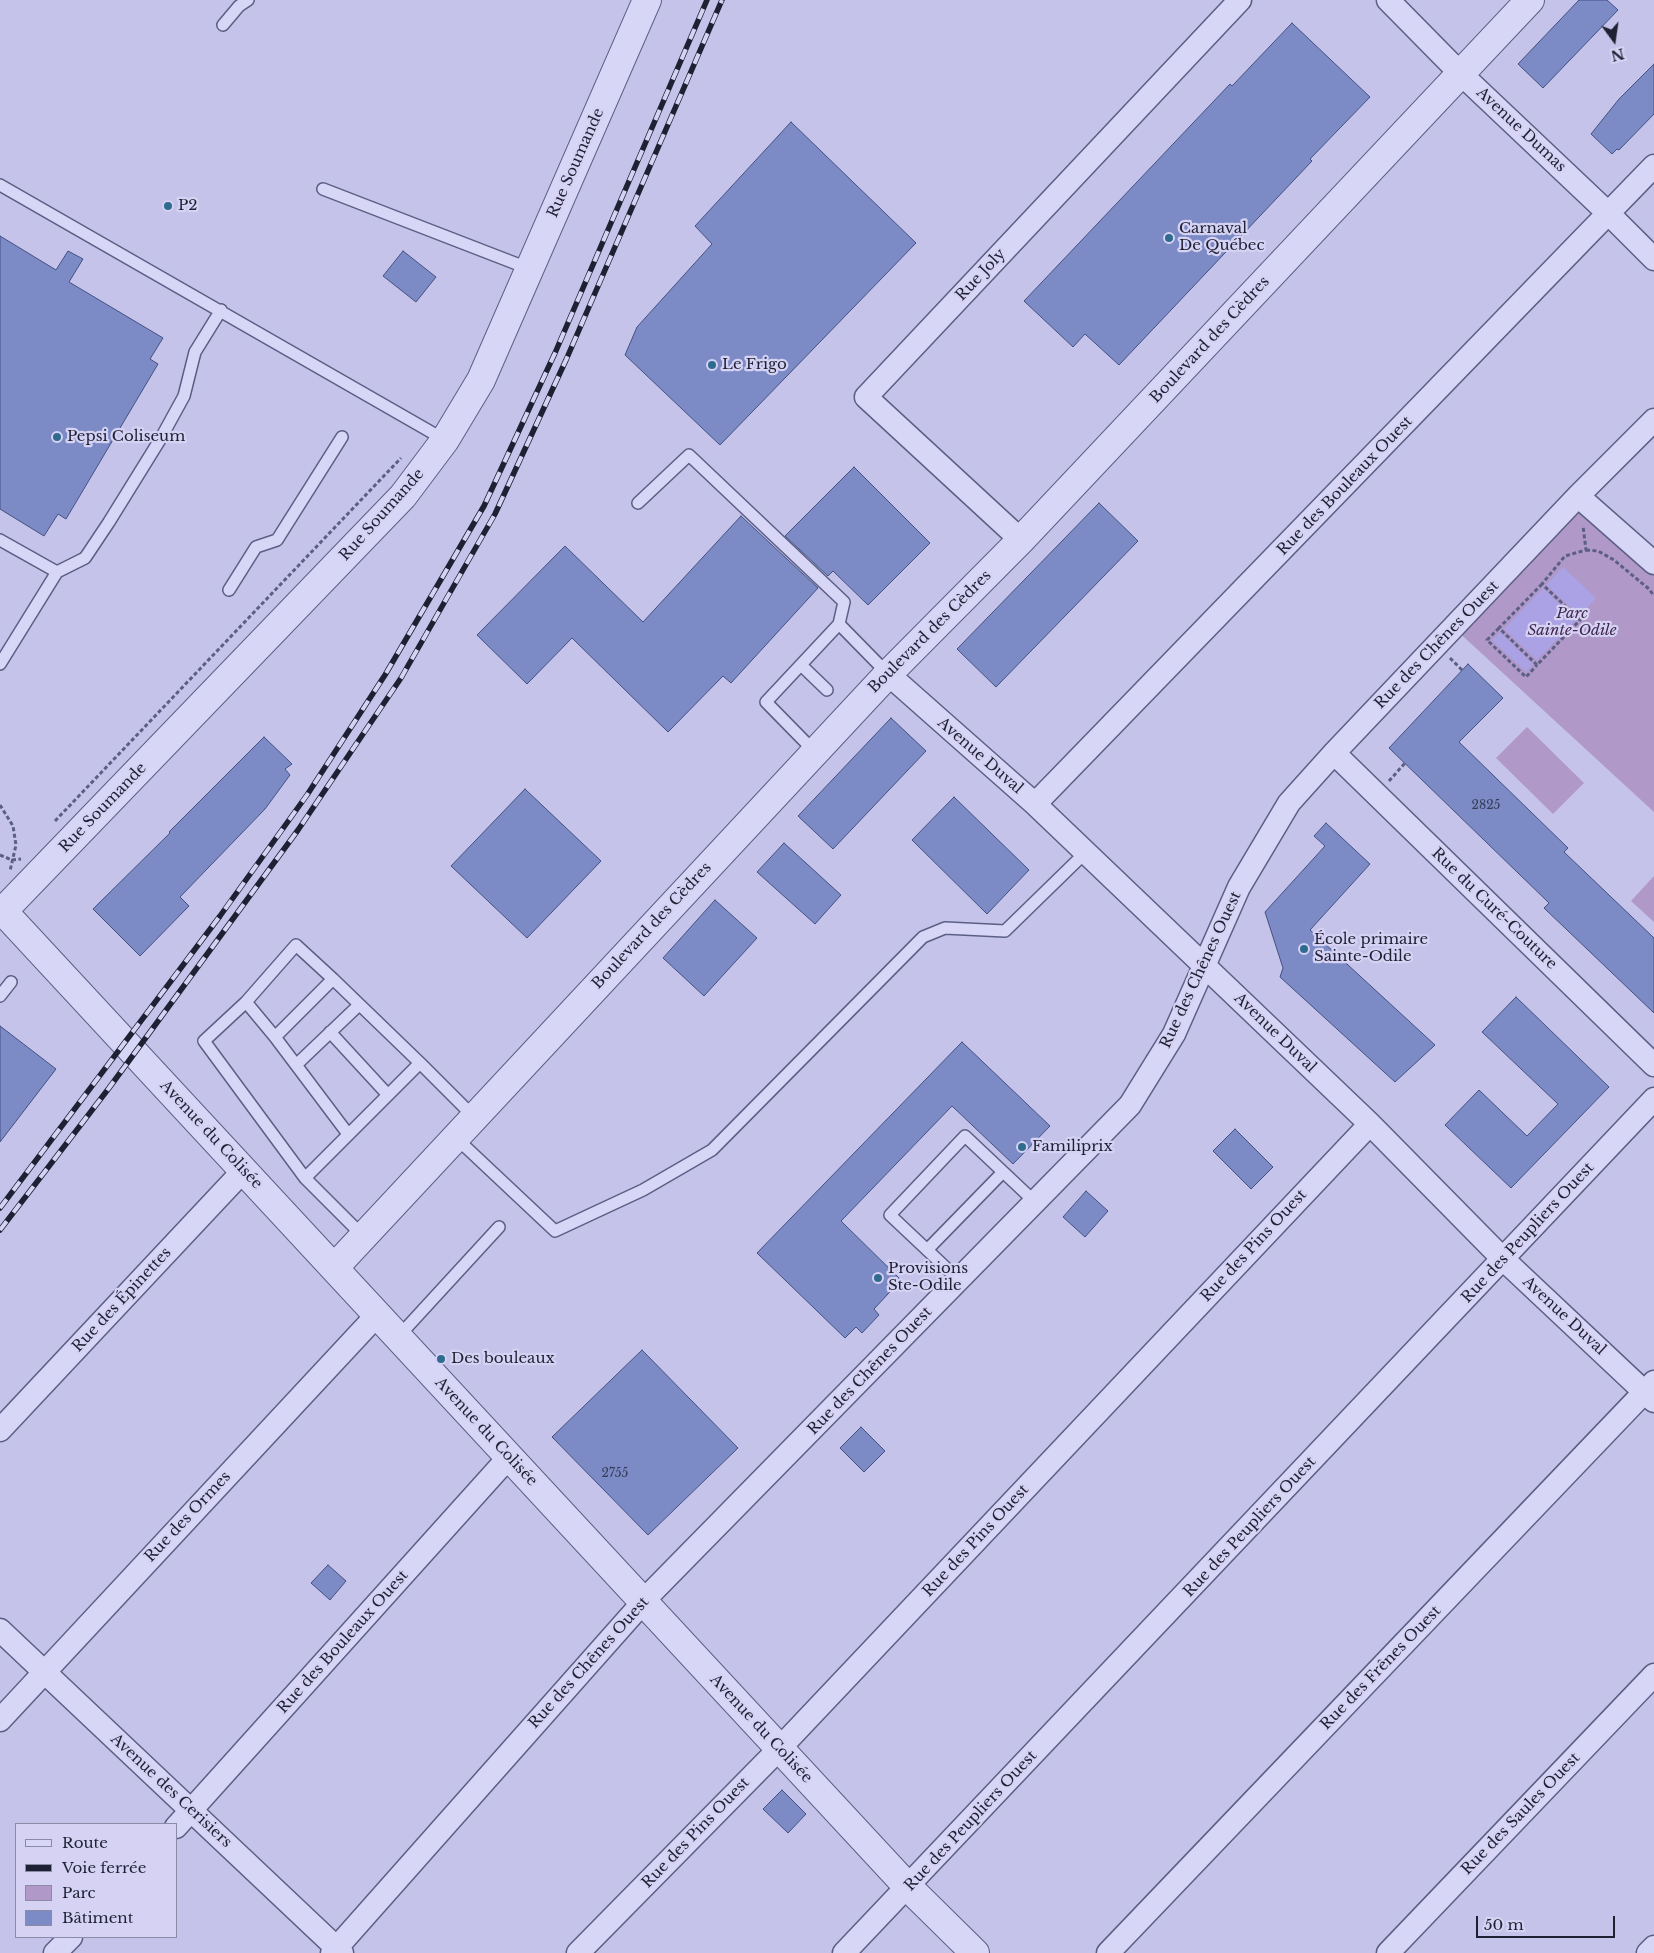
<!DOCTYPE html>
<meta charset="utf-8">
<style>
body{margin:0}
#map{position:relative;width:1654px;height:1953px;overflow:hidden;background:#c6c3eb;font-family:"Libre Baskerville",serif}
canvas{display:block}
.legend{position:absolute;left:15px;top:1823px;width:162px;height:115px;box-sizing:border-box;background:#d5d2f3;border:1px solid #8c8ba7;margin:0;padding:6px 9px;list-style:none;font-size:15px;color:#1e2134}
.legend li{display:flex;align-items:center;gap:10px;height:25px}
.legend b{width:25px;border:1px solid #8c8ba7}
.north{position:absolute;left:1589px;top:15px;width:50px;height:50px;-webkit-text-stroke:4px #d5d2f3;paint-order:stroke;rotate:166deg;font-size:14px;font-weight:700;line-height:20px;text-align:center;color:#1e2134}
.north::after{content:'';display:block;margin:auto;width:18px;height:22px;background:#1e2134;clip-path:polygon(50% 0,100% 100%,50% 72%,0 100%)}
.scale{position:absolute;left:1476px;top:1916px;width:139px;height:22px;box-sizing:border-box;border:2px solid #1e2134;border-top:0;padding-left:6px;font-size:15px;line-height:18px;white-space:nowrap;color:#1e2134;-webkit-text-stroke:4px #d5d2f3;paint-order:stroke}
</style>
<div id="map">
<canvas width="1654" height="1953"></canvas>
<ul class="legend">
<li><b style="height:6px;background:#d8d6f6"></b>Route</li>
<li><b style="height:6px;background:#1e2134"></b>Voie ferrée</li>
<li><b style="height:14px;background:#b098c8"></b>Parc</li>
<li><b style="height:14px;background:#7c8bc6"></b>Bâtiment</li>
</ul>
<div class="north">N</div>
<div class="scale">50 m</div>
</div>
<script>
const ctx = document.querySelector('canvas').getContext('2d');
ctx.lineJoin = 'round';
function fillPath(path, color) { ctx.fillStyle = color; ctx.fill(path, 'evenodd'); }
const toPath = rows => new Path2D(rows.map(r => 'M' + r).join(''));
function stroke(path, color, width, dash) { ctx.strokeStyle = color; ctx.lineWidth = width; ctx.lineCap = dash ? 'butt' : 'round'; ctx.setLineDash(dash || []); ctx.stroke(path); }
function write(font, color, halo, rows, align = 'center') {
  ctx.font = font + ' "Libre Baskerville",serif'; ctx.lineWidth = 4.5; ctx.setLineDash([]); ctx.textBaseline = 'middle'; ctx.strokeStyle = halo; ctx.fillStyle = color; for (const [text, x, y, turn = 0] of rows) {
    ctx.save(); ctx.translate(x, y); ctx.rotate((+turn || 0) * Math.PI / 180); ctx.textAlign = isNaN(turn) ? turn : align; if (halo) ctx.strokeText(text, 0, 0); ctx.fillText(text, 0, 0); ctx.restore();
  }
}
fillPath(toPath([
 [1578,496,1654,563,1654,812,1454,628],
 [1527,727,1584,783,1553,814,1496,758],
 [1654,876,1654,922,1631,901]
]), '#b098c8');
fillPath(toPath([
 [1563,567,1596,598,1580,616,1546,585],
 [1543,588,1576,620,1537,660,1504,629],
 [1500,632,1533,664,1526,672,1492,640]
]), '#aaa2e5');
const building = toPath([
 [1579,0,1607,0,1618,10,1543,88,1518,64,1579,0],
 [1292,23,1370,97,1310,159,1312,161,1119,365,1085,334,1073,347,1024,301,1230,84,1232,86,1292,23],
 [1654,64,1654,114,1619,150,1617,149,1612,154,1591,134,1619,99,1654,64],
 [791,122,916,243,720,445,625,355,637,327,712,244,695,226,791,122],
 [0,236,56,270,68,251,83,259,69,282,163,338,150,359,158,364,66,519,58,514,44,536,0,509,0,236],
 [403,251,436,277,416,302,383,276,403,251],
 [854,467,930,543,868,605,833,571,828,576,785,536,854,467],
 [1099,503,1138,541,996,687,957,649,1099,503],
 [741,516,818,588,731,683,723,676,668,732,572,638,527,684,477,635,565,546,643,622,741,516],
 [1468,664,1503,698,1459,742,1568,848,1564,852,1654,938,1654,1013,1544,908,1549,903,1389,748,1468,664],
 [891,718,926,751,833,849,798,816,891,718],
 [264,737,292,764,285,769,290,775,265,809,180,897,189,906,140,956,93,909,170,833,169,832,264,737],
 [525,789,601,861,527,938,451,866,525,789],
 [954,797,1029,870,987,914,912,840,954,797],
 [1326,823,1370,864,1310,930,1435,1045,1395,1082,1280,977,1283,968,1265,912,1325,846,1314,836,1326,823],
 [784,843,841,895,815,924,757,872,784,843],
 [715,900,757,938,704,996,663,958,715,900],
 [1516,997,1609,1087,1511,1188,1445,1125,1479,1090,1527,1136,1558,1104,1482,1032,1516,997],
 [0,1026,56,1069,0,1142,0,1026],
 [962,1042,1050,1126,1013,1164,952,1106,841,1221,901,1280,874,1309,879,1315,862,1333,856,1327,845,1338,757,1253,962,1042],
 [1235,1129,1273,1167,1251,1189,1213,1151,1235,1129],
 [1086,1191,1108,1211,1085,1237,1063,1217,1086,1191],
 [642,1350,738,1448,648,1535,552,1437,642,1350],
 [861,1427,885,1451,864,1472,840,1448,861,1427],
 [328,1565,346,1581,330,1600,311,1583,328,1565],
 [782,1790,806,1814,788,1833,763,1809,782,1790]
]);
fillPath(building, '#7c8bc6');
stroke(building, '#435181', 1);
const service = toPath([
 [223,25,239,6,248,0],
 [0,185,445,440],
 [323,189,530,269],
 [638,503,689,455,844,602,839,624],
 [0,540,57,572],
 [229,590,256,547,277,540,342,437],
 [0,664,57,572,85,558,109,522,161,438,184,396,195,352,221,310],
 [801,665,827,690],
 [815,752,766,702,839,624,888,674],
 [0,996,11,982],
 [246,1002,204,1041,305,1178,363,1236],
 [330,1032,388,1095],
 [275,1037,246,1002,296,945,333,979],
 [420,1063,474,1117],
 [296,1065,359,1005],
 [455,1137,555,1231,643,1190,712,1150,923,937,945,928,1005,931,1085,853],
 [305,1178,420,1063,333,979,275,1037,348,1134],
 [927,1250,1003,1172],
 [959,1280,890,1215,965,1136,1035,1202],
 [398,1337,499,1227]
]);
const minor = toPath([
 [1388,0,1460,73,1609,214,1654,259],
 [1578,496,1654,563],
 [1021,540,866,397,1240,0],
 [888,674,1035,804,1370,1124,1503,1259,1654,1401],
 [1334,753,1654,1065],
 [1035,804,1654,166],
 [0,1430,244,1170],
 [0,1630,342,1953],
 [0,1720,377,1315],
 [176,1827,509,1457],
 [55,1953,71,1937],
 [332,1953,653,1591,1130,1105,1174,1034,1239,887,1289,803,1334,753,1578,496,1654,420],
 [578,1953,779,1749,1370,1124],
 [844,1953,1654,1099],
 [1108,1953,1654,1382],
 [1388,1953,1654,1675],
 [1648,1953,1654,1947]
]);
const tertiary = toPath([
 [0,908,908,1887,975,1953],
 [3,911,403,496,445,440,481,380,647,0],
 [334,1268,888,674,1021,540,1530,0]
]);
stroke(service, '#5b5f84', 14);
stroke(minor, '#5b5f84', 25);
stroke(tertiary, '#5b5f84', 30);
stroke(toPath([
 [1586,550,1598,551,1614,560,1649,589,1654,596],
 [1542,584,1499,628,1537,665,1580,620,1542,584,1565,556,1586,550,1583,526],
 [1499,628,1487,640,1526,677,1537,665],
 [1450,658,1462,670],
 [1389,781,1405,763],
 [0,805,13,826,16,845,10,871],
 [55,821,401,458],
 [0,855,12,860,21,859]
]), '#5b5f84', 3, [4, 2.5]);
stroke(service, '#d8d6f6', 11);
stroke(minor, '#d8d6f6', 22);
stroke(tertiary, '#d8d6f6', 28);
const rail = toPath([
 [0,1208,220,916,307,795,385,675,484,506,555,353,707,0],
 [0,1230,109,1088,298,830,401,678,495,514,566,360,722,0]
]);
stroke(rail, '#1e2134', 5.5);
stroke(rail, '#d5d2f3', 4, [11]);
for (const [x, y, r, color] of [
 [168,206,5,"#2f6b8e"],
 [1169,238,5,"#2f6b8e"],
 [712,365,5,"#2f6b8e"],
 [57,437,5,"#2f6b8e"],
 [1304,949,5,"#2f6b8e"],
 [1022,1147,5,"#2f6b8e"],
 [878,1278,5,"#2f6b8e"],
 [441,1359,5,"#2f6b8e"]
]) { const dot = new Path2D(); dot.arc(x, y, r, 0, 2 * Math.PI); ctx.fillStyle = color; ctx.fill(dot); stroke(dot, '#d5d2f3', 2); }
write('12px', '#363c58', null, [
 ["2825",1486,806],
 ["2755",615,1474]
]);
write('15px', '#1e2134', '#d5d2f3', [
 ["Avenue Dumas",1521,130,43],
 ["Rue Soumande",576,163,-66],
 ["Rue Joly",981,275,-47],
 ["Boulevard des Cèdres",1210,340,-47],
 ["Rue des Bouleaux Ouest",1345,486,-46],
 ["Rue Soumande",382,515,-48],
 ["Boulevard des Cèdres",930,632,-45],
 ["Rue des Chênes Ouest",1437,645,-46],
 ["Avenue Duval",980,756,41],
 ["Rue Soumande",103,808,-46],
 ["Rue du Curé-Couture",1494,909,44],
 ["Boulevard des Cèdres",652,926,-47],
 ["Rue des Chênes Ouest",1201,970,-65],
 ["Avenue Duval",1275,1033,44],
 ["Avenue du Colisée",211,1135,47],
 ["Rue des Peupliers Ouest",1528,1233,-47],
 ["Rue des Pins Ouest",1254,1246,-47],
 ["Rue des Épinettes",122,1300,-47],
 ["Avenue Duval",1564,1316,43],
 ["Rue des Chênes Ouest",870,1371,-46],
 ["Avenue du Colisée",486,1432,47],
 ["Rue des Ormes",188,1517,-47],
 ["Rue des Peupliers Ouest",1250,1527,-47],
 ["Rue des Pins Ouest",976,1541,-47],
 ["Rue des Bouleaux Ouest",343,1642,-48],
 ["Rue des Chênes Ouest",589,1663,-48],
 ["Rue des Frênes Ouest",1381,1668,-46],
 ["Avenue du Colisée",761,1729,47],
 ["Avenue des Cerisiers",171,1791,43],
 ["Rue des Saules Ouest",1521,1814,-46],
 ["Rue des Peupliers Ouest",971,1821,-47],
 ["Rue des Pins Ouest",696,1833,-46]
]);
write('15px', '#1e2134', '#d5d2f3', [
 ["P2",178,206],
 ["Carnaval",1179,229],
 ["De Québec",1179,246],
 ["Le Frigo",722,365],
 ["Pepsi Coliseum",67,437],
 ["École primaire",1314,940],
 ["Sainte-Odile",1314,957],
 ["Familiprix",1032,1147],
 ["Provisions",888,1269],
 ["Ste-Odile",888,1286],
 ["Des bouleaux",451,1359]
], 'left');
write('italic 15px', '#40264f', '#d5d2f3', [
 ["Parc",1572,614],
 ["Sainte-Odile",1572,631]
]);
</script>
